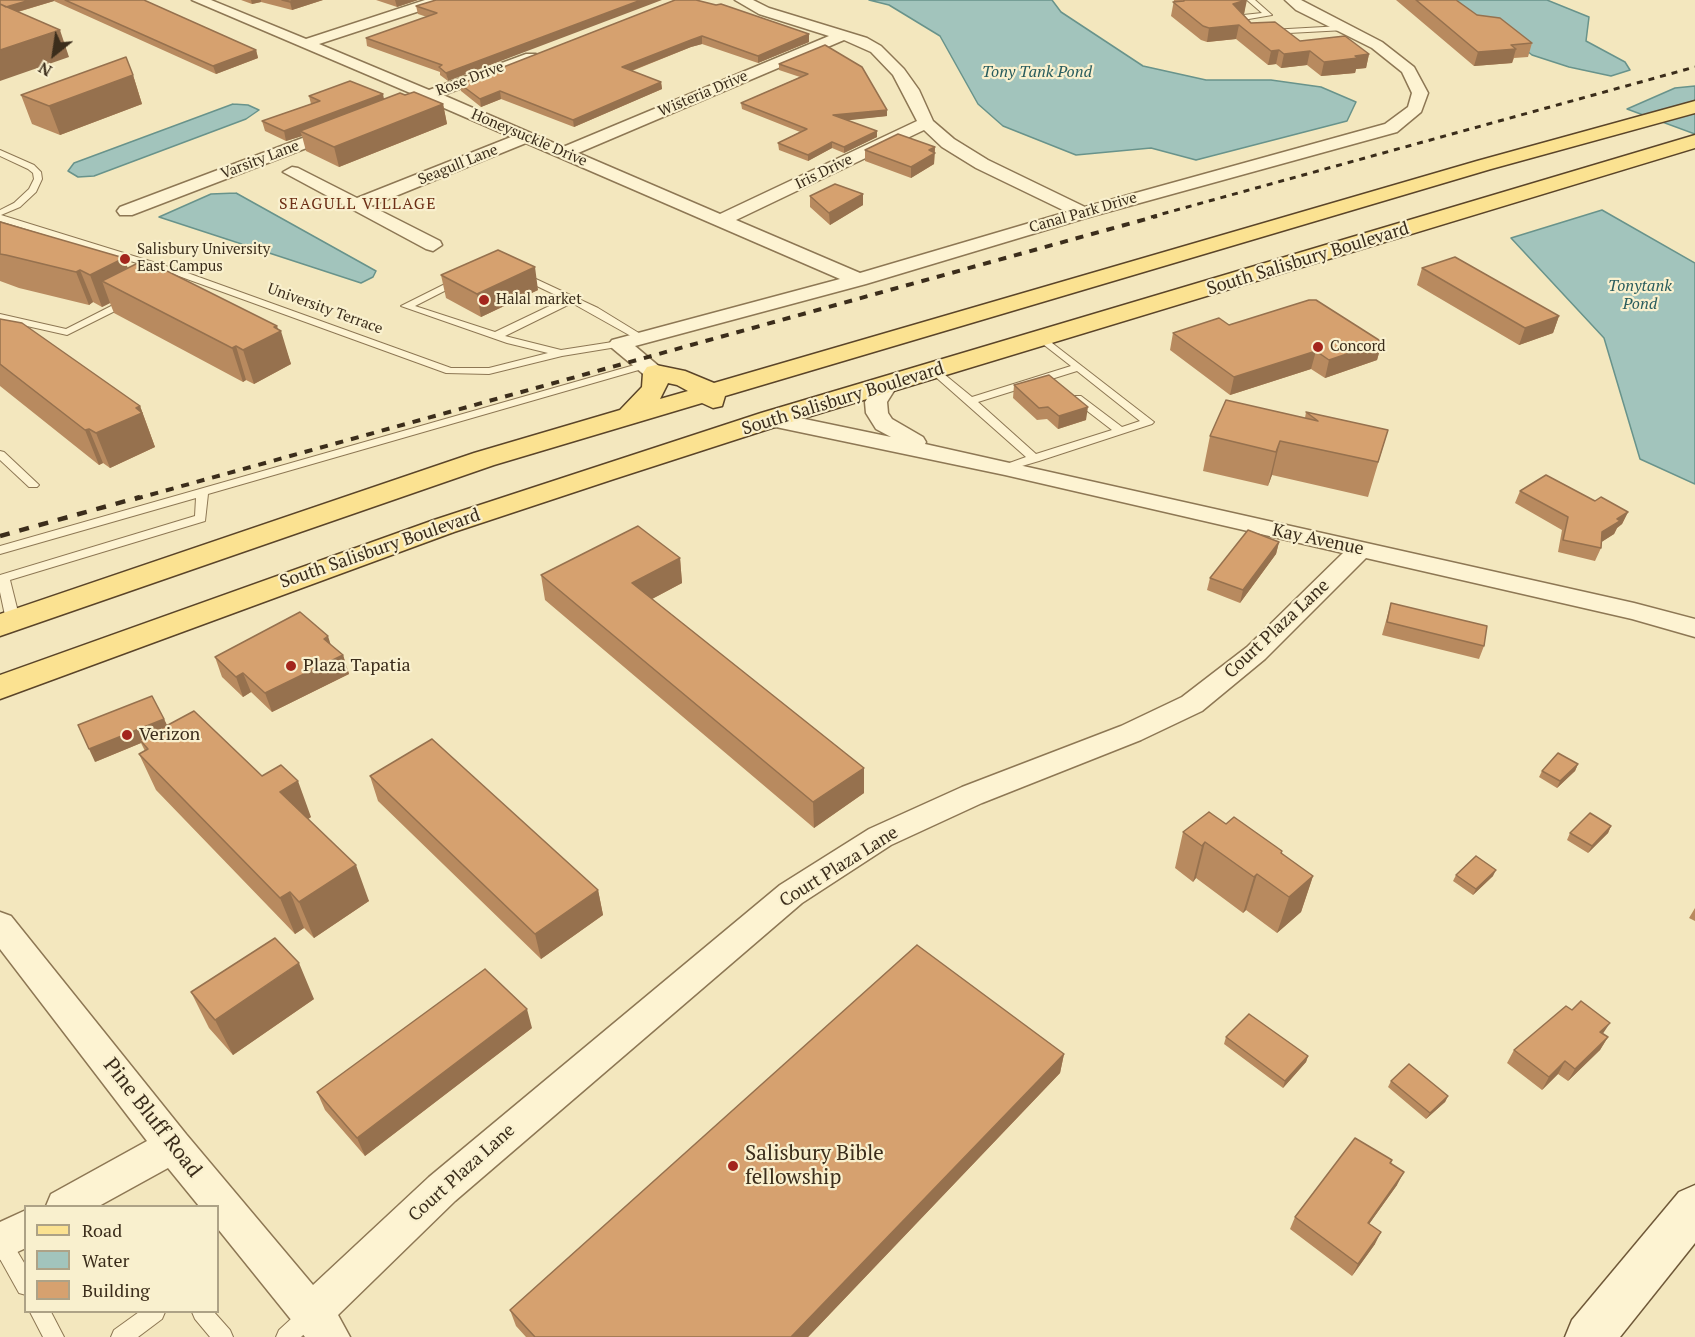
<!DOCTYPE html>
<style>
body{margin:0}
#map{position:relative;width:1695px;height:1337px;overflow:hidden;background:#f3e7be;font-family:"PT Serif",serif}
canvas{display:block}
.legend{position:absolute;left:24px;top:1205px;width:195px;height:108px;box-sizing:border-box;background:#f9f0ce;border:2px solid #ada286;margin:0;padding:8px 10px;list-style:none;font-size:18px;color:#3b2d1b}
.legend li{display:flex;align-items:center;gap:12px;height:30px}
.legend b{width:30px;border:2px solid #ada286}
.north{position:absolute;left:24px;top:24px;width:60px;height:60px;-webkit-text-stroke:4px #f9f0ce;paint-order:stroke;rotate:210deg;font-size:16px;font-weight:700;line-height:24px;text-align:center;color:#3b2d1b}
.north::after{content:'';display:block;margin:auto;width:21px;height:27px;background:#3b2d1b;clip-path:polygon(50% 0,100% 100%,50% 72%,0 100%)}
</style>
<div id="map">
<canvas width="1695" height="1337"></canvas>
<ul class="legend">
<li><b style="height:8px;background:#fbe291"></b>Road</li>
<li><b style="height:16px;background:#a2c4bc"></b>Water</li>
<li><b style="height:16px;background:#d6a16f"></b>Building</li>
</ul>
<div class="north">N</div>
</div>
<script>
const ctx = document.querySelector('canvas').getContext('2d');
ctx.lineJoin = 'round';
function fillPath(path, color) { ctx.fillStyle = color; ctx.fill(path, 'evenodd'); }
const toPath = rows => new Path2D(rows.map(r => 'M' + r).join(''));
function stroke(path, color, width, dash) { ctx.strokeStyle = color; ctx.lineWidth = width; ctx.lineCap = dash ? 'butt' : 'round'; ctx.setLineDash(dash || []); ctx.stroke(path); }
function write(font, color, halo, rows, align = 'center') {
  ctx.font = font + ' "PT Serif",serif'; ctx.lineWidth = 4.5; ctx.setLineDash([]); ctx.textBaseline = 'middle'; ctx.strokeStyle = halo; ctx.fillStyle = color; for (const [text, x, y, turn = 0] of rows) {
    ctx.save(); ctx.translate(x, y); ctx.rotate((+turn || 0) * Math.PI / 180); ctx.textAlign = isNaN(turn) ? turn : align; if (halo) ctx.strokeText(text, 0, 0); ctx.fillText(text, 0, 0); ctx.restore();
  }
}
const water = toPath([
 [869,0,1052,0,1061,12,1143,66,1206,80,1271,80,1321,87,1356,102,1347,121,1196,160,1151,148,1076,155,1003,126,978,104,940,36,889,5,869,0],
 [1437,0,1547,0,1589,17,1586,41,1625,62,1630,70,1611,76,1569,67,1532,55,1500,29,1437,0],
 [1695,86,1695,134,1627,109,1675,88,1695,86],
 [233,104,248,105,259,110,246,119,94,176,78,177,68,171,74,163,233,104],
 [236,193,376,271,373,277,361,283,159,217,211,194,236,193],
 [1602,210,1695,263,1695,484,1640,459,1604,338,1511,238,1602,210]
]);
fillPath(water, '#a2c4bc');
stroke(water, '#68938b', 1.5);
const lane = toPath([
 [1247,0,1255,0,1272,15,1243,20,1249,25,1242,27,1234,20,1234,16,1262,13,1247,0],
 [1342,26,1346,28,1345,30,1270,34,1266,32,1270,30,1342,26],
 [0,150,34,165,41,172,42,179,36,192,20,207,1,215,182,271,451,368,489,368,548,353,507,343,401,306,459,277,462,278,462,282,415,306,495,332,564,299,520,278,518,276,523,273,598,308,647,338,646,340,638,340,572,303,505,336,561,350,619,341,624,344,623,346,562,356,489,374,446,373,176,275,0,221,0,210,14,203,29,189,34,179,33,173,28,169,0,156,0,150],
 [127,298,132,301,131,303,67,335,0,320,0,314,66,329,127,298],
 [1043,336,1154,422,1152,424,1039,461,1005,471,1001,470,999,468,1001,466,1026,457,930,372,931,370,939,370,972,397,1071,366,1039,341,1039,337,1043,336],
 [1077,371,1140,421,1122,427,1081,396,1073,396,1073,400,1112,430,1036,454,978,402,1077,371],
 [645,362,649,363,649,367,208,494,205,521,10,580,20,620,13,624,6,620,0,592,0,575,195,516,196,498,0,554,0,546,645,362],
 [0,451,4,452,37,483,39,485,37,487,29,487,0,460,0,451],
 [0,1233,8,1236,26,1266,26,1295,19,1293,0,1259,0,1233],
 [311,1304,318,1307,321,1314,318,1321,301,1337,276,1337,279,1330,304,1307,311,1304],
 [30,1312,51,1312,64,1337,43,1337,30,1312],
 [139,1312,165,1312,162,1319,138,1337,111,1337,114,1330,139,1312],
 [192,1312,214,1312,230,1330,233,1337,210,1337,195,1319,192,1312]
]);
const street = toPath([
 [192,0,211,0,306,39,425,0,446,0,444,3,319,44,429,90,526,54,536,54,539,57,536,60,443,95,563,147,829,36,759,14,735,0,753,0,769,8,867,38,881,46,904,69,919,90,933,121,954,139,988,160,1085,207,1385,124,1408,107,1412,93,1402,72,1372,48,1296,10,1285,0,1301,0,1382,42,1414,67,1428,93,1421,112,1397,132,1089,217,866,284,635,346,667,373,664,378,656,379,648,378,612,348,609,344,612,340,840,279,526,143,371,206,440,241,442,245,433,251,426,249,283,172,292,167,298,168,357,198,511,137,428,101,415,101,415,95,192,0],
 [844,40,871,52,893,75,917,121,720,214,578,153,844,40],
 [924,130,942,147,976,168,1067,212,860,273,736,220,924,130],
 [337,125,343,126,345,130,343,134,132,215,120,215,117,211,120,207,337,125],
 [886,380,894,381,897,386,887,402,888,413,892,419,923,437,926,442,925,444,1634,603,1695,619,1695,637,1632,619,1366,558,1265,659,1202,711,1141,740,982,803,891,845,802,903,455,1201,338,1315,350,1337,305,1337,218,1229,218,1206,199,1206,168,1168,99,1206,46,1206,51,1194,147,1141,0,949,0,912,11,916,186,1134,313,1285,429,1177,780,885,869,829,962,787,1121,726,1182,697,1247,647,1343,553,1005,475,771,426,763,424,760,419,763,414,771,412,891,437,876,429,866,413,865,402,878,381,886,380],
 [26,1210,26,1248,0,1260,0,1222,26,1210]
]);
const secondary = toPath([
 [1695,1185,1695,1243,1620,1337,1565,1337,1572,1320,1679,1192,1695,1185]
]);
const primary = toPath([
 [1695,101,1695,113,1491,169,725,396,722,406,713,408,702,403,494,465,0,636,0,614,474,453,620,410,642,387,643,373,647,367,656,365,685,371,714,383,1477,161,1695,101],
 [668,383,677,385,688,391,660,399,668,383],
 [1695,135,1695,148,781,425,614,479,454,532,0,699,0,675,434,520,761,413,1695,135]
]);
stroke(lane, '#8d7754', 2);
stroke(street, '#8d7754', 3);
stroke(secondary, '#6f5838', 3);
stroke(primary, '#5a4429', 3);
fillPath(lane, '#fdf3d2');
fillPath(street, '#fdf3d2');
fillPath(secondary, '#fdf3d2');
fillPath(primary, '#fbe291');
stroke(toPath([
 [1151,217,1695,67]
]), '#3b2d1b', 3, [6, 6]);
stroke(toPath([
 [135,499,1157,216]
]), '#3b2d1b', 4, [8, 8]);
stroke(toPath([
 [0,536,140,497]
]), '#3b2d1b', 4.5, [10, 10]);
fillPath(toPath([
 [0,0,144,0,256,50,258,58,216,74,54,1,18,12,69,57],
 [241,0,323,0,292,10,261,2,252,4],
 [376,0,418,0,397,7],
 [436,0,448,81,440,75,440,72,367,46,366,38,427,17,418,14,416,6],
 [675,0,809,42,758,63,702,44,691,47,632,71,661,82,662,89,574,127,501,99,481,107,461,91,460,84],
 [1174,0,1246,0,1244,14,1243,14,1251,23,1300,41,1369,54,1366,68,1356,69,1355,73,1321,76,1307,65,1281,68,1276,64,1268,65,1236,39,1207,42,1201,40,1171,16],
 [1396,0,1456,0,1477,15,1532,43,1528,57,1514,58,1512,63,1474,66],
 [825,45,887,110,887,116,846,120,877,137,844,153,832,148,808,161,779,150,778,143,800,132,742,109,741,103,800,77,779,70,779,64],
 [133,75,142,104,60,135,32,124,21,95],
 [405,95,443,104,447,124,339,167,306,151,302,136,286,141,265,131,262,121,311,104,309,96,384,99],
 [935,147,934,164,911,178,865,161,865,150],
 [810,196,863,205,830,225,810,207],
 [0,222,128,268,279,330,291,364,254,384,246,380,243,382,114,313,110,303,102,307,93,302,89,305,19,288,0,281],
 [1422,268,1559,316,1553,333,1519,345,1417,285],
 [441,275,538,290,481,317,446,298],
 [0,319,140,406,155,447,110,468,103,463,99,465,0,386],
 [1229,325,1382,342,1377,360,1325,378,1311,369,1230,395,1170,350,1173,333],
 [1014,385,1086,420,1058,429,1047,419,1037,420,1013,398],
 [1306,412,1388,430,1368,497,1272,475,1268,486,1203,471,1210,436,1305,418],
 [1520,491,1595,501,1628,512,1622,524,1617,528,1614,534,1601,542,1601,548,1595,561,1558,552,1562,530,1515,503],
 [1279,542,1276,554,1240,603,1207,590,1210,578],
 [680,558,682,583,652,599,864,768,864,793,814,828,545,600,541,575],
 [1391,603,1484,646,1479,659,1382,635],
 [331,645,343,655,349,674,272,712,251,692,243,697,222,677,215,657],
 [164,719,167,725,262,776,311,817,308,819,369,901,314,938,304,928,295,934,156,790,139,754,145,751,141,743,95,762],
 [1578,764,1575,771,1557,788,1539,777,1542,771],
 [370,776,598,890,603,915,541,959,378,801],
 [1226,824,1282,851,1282,854,1313,876,1301,912,1277,933,1246,910,1243,913,1196,878,1193,882,1175,868,1183,832],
 [1611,826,1608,833,1588,853,1567,840,1570,833],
 [1456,875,1493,876,1473,895,1453,881],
 [1695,908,1695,921,1689,918],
 [191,992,314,999,233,1055,209,1028],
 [532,1028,365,1156,325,1110,317,1092],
 [1603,1034,1608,1037,1600,1050,1568,1081,1558,1074,1542,1090,1507,1063,1514,1050],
 [1226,1037,1308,1056,1306,1062,1283,1088,1224,1044],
 [1064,1054,1060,1073,808,1337,526,1337,516,1326,510,1310],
 [1391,1081,1448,1096,1445,1102,1426,1119,1388,1087],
 [1392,1160,1391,1163,1397,1185,1369,1224,1375,1244,1352,1276,1290,1229,1295,1217]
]), '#b88a5f');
fillPath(toPath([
 [30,0,54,0,54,1,0,17,0,8],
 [251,0,261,0,261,2,252,4],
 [296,0,323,0,292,10,290,2],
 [395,0,418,0,397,7],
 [641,0,662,0,448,81,446,73],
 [1247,0,1244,14,1231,18,1233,4],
 [1239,25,1236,39,1207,42,1209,28],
 [60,30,69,57,0,81,0,50],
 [809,34,809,42,758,63,758,56],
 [702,36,702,44,691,47,623,74,622,67,691,40],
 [1516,49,1512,63,1474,66,1478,52],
 [256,50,258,58,216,74,213,66],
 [1279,50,1276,64,1268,65,1271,51],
 [1310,51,1307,65,1281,68,1284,54],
 [1369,54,1366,68,1356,69,1355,73,1321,76,1324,62,1355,56],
 [133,75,142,104,60,135,49,106],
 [661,82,662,89,574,127,573,120],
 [500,91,501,99,481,107,480,99],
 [383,94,385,104,300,131,302,136,286,141,284,131],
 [443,104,447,124,339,167,334,147],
 [887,110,887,116,833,122,833,115],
 [877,131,877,137,844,153,844,147],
 [832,142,832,148,808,161,808,155],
 [935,147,934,164,911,178,911,167,929,150],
 [863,194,863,205,830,225,829,213],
 [124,258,136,290,102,281,110,303,102,307,90,275],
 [535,267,538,290,481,317,477,294],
 [80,270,93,302,89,305,76,272],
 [1559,316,1553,333,1519,345,1525,328],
 [277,326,279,332,281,331,291,364,254,384,243,350],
 [1382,342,1377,360,1325,378,1329,360],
 [236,346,246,380,243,382,232,348],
 [1316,351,1311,369,1230,395,1234,377],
 [140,406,155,447,110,468,96,433],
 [1088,407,1086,420,1058,429,1059,416],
 [89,429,103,463,99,465,85,430],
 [1280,441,1272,475,1268,486,1276,452],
 [1628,512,1622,524,1617,528,1614,534,1597,545,1602,532,1617,519],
 [1279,542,1276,554,1240,603,1243,590],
 [680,558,682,583,635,608,632,583],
 [328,636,334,655,324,639],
 [343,655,349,674,272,712,265,693],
 [243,673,251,692,243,697,236,677],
 [164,719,170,732,140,740,141,743,95,762,89,749],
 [1578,764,1575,771,1557,788,1560,781],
 [864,768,864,793,814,828,813,802],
 [298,781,311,817,294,828,280,792],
 [1611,826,1608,833,1588,853,1592,846],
 [1205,842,1196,878,1193,882,1202,846],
 [356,865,369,901,314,938,299,902],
 [1496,870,1493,876,1473,895,1476,889],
 [1257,874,1246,910,1243,913,1254,877],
 [1313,876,1301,912,1277,933,1289,897],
 [598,890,603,915,541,959,535,934],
 [290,892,304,928,295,934,280,898],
 [299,963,314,999,233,1055,215,1020],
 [527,1009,532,1028,365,1156,357,1138],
 [1610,1023,1602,1035,1600,1032],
 [1608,1037,1600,1050,1568,1081,1575,1069],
 [1064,1054,1060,1073,808,1337,791,1337],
 [1308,1056,1306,1062,1283,1088,1285,1081],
 [1565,1061,1558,1074,1542,1090,1549,1077],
 [1448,1096,1445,1102,1426,1119,1430,1113],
 [1404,1172,1397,1185,1362,1234,1368,1223],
 [1381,1232,1375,1244,1352,1276,1358,1264]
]), '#96714e');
const building = toPath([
 [0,0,30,0,6,7,0,4,0,0],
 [65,0,144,0,256,50,213,66,65,0],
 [282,0,296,0,290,2,282,0],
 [436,0,641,0,446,73,439,67,442,65,366,38,437,13,416,6,436,0],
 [675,0,696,0,716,5,721,4,809,34,758,56,702,36,691,40,622,67,661,82,573,120,500,91,480,99,460,84,675,0],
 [1184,0,1246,0,1233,4,1251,23,1275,22,1300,41,1345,36,1369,54,1355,56,1358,58,1324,62,1310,51,1284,54,1279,50,1271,51,1239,25,1209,28,1203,26,1173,2,1184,1,1184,0],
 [1416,0,1456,0,1477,15,1500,18,1532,43,1511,45,1516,49,1478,52,1416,0],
 [0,4,60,30,0,50,0,4],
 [825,45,862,67,887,110,833,115,877,131,844,147,832,142,808,155,778,143,807,129,741,103,808,74,779,64,825,45],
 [126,57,133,75,49,106,21,95,126,57],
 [350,81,383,94,284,131,262,121,320,101,309,96,350,81],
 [414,92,443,104,334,147,300,131,400,93,405,95,414,92],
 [898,134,935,147,929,150,935,153,911,167,865,150,898,134],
 [835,184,863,194,829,213,810,196,835,184],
 [0,222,124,258,90,275,80,270,76,272,6,255,0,254,0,222],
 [498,250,535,267,477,294,441,275,498,250],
 [1455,257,1559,316,1525,328,1422,268,1455,257],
 [140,262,146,264,162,271,165,270,277,326,274,327,281,331,243,350,236,346,232,348,102,281,140,262],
 [1309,300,1316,300,1382,342,1329,360,1316,351,1234,377,1173,333,1219,318,1229,325,1309,300],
 [0,319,22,323,140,406,136,408,142,413,96,433,89,429,85,430,0,364,0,319],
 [1049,375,1088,407,1059,416,1048,407,1039,408,1014,385,1049,375],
 [1226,400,1318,421,1306,412,1388,430,1378,462,1280,441,1276,452,1210,436,1226,400],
 [1546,475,1595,501,1601,497,1628,512,1617,519,1620,521,1602,532,1601,548,1563,540,1568,517,1520,491,1546,475],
 [638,526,680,558,632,583,864,768,813,802,541,575,638,526],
 [1248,530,1279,542,1243,590,1210,578,1248,530],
 [1391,603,1487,626,1484,646,1387,622,1391,603],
 [300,612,328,636,324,639,343,655,265,693,243,673,236,677,215,657,300,612],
 [152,696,164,719,89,749,78,725,152,696],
 [194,711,262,776,281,765,298,781,280,792,356,865,299,902,290,892,280,898,139,754,148,749,140,740,194,711],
 [432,739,598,890,535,934,370,776,432,739],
 [1558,753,1578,764,1560,781,1542,771,1558,753],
 [1209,812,1226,824,1234,817,1282,851,1281,853,1313,876,1289,897,1257,874,1254,877,1205,842,1202,846,1183,832,1209,812],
 [1590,813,1611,826,1592,846,1570,833,1590,813],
 [1476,856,1496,870,1476,889,1456,875,1476,856],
 [275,938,299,963,215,1020,191,992,275,938],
 [917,945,1064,1054,791,1337,535,1337,510,1310,917,945],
 [485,969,527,1009,357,1138,317,1092,485,969],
 [1581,1001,1610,1023,1600,1032,1608,1037,1575,1069,1565,1061,1549,1077,1514,1050,1566,1006,1572,1010,1581,1001],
 [1249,1014,1308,1056,1285,1081,1226,1037,1249,1014],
 [1409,1064,1448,1096,1430,1113,1391,1081,1409,1064],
 [1355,1138,1392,1160,1390,1163,1404,1172,1368,1223,1381,1232,1358,1264,1295,1217,1355,1138]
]);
fillPath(building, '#d6a16f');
stroke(building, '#96714e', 1.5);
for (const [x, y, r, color] of [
 [125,259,6,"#a3261d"],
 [484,300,6,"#a3261d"],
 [1318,347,6,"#a3261d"],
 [291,666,6,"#a3261d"],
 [127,735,6,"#a3261d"],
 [733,1166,6,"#a3261d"]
]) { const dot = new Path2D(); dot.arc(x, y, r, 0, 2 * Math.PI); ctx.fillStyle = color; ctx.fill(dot); stroke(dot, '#f9f0ce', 2); }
write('15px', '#3b2d1b', '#f9f0ce', [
 ["Rose Drive",470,79,-21],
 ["Wisteria Drive",703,94,-23],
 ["Honeysuckle Drive",529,138,23],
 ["Varsity Lane",260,160,-21],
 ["Seagull Lane",458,165,-22],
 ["Iris Drive",824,172,-26],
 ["Canal Park Drive",1083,213,-16],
 ["University Terrace",325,309,20]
]);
write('15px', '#3b2d1b', '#f9f0ce', [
 ["Salisbury University",137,250],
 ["East Campus",137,267],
 ["Halal market",496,300],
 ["Concord",1330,347]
], 'left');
write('italic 16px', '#285c5d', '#f9f0ce', [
 ["Tony Tank Pond",1037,72],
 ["Tonytank",1640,286],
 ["Pond",1640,304]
]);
ctx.letterSpacing = '1.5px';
write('16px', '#6d2e15', '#f9f0ce', [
 ["SEAGULL VILLAGE",358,204]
]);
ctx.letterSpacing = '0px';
write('18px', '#3b2d1b', '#f9f0ce', [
 ["South Salisbury Boulevard",1308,259,-17],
 ["South Salisbury Boulevard",843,399,-17],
 ["Kay Avenue",1318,540,12],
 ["South Salisbury Boulevard",380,549,-19],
 ["Court Plaza Lane",1277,629,-43],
 ["Court Plaza Lane",839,867,-32],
 ["Court Plaza Lane",462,1173,-42]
]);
write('18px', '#3b2d1b', '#f9f0ce', [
 ["Plaza Tapatia",303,666],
 ["Verizon",139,735]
], 'left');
write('21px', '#3b2d1b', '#f9f0ce', [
 ["Pine Bluff Road",152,1118,52]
]);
write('21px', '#3b2d1b', '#f9f0ce', [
 ["Salisbury Bible",745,1154],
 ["fellowship",745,1178]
], 'left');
</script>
